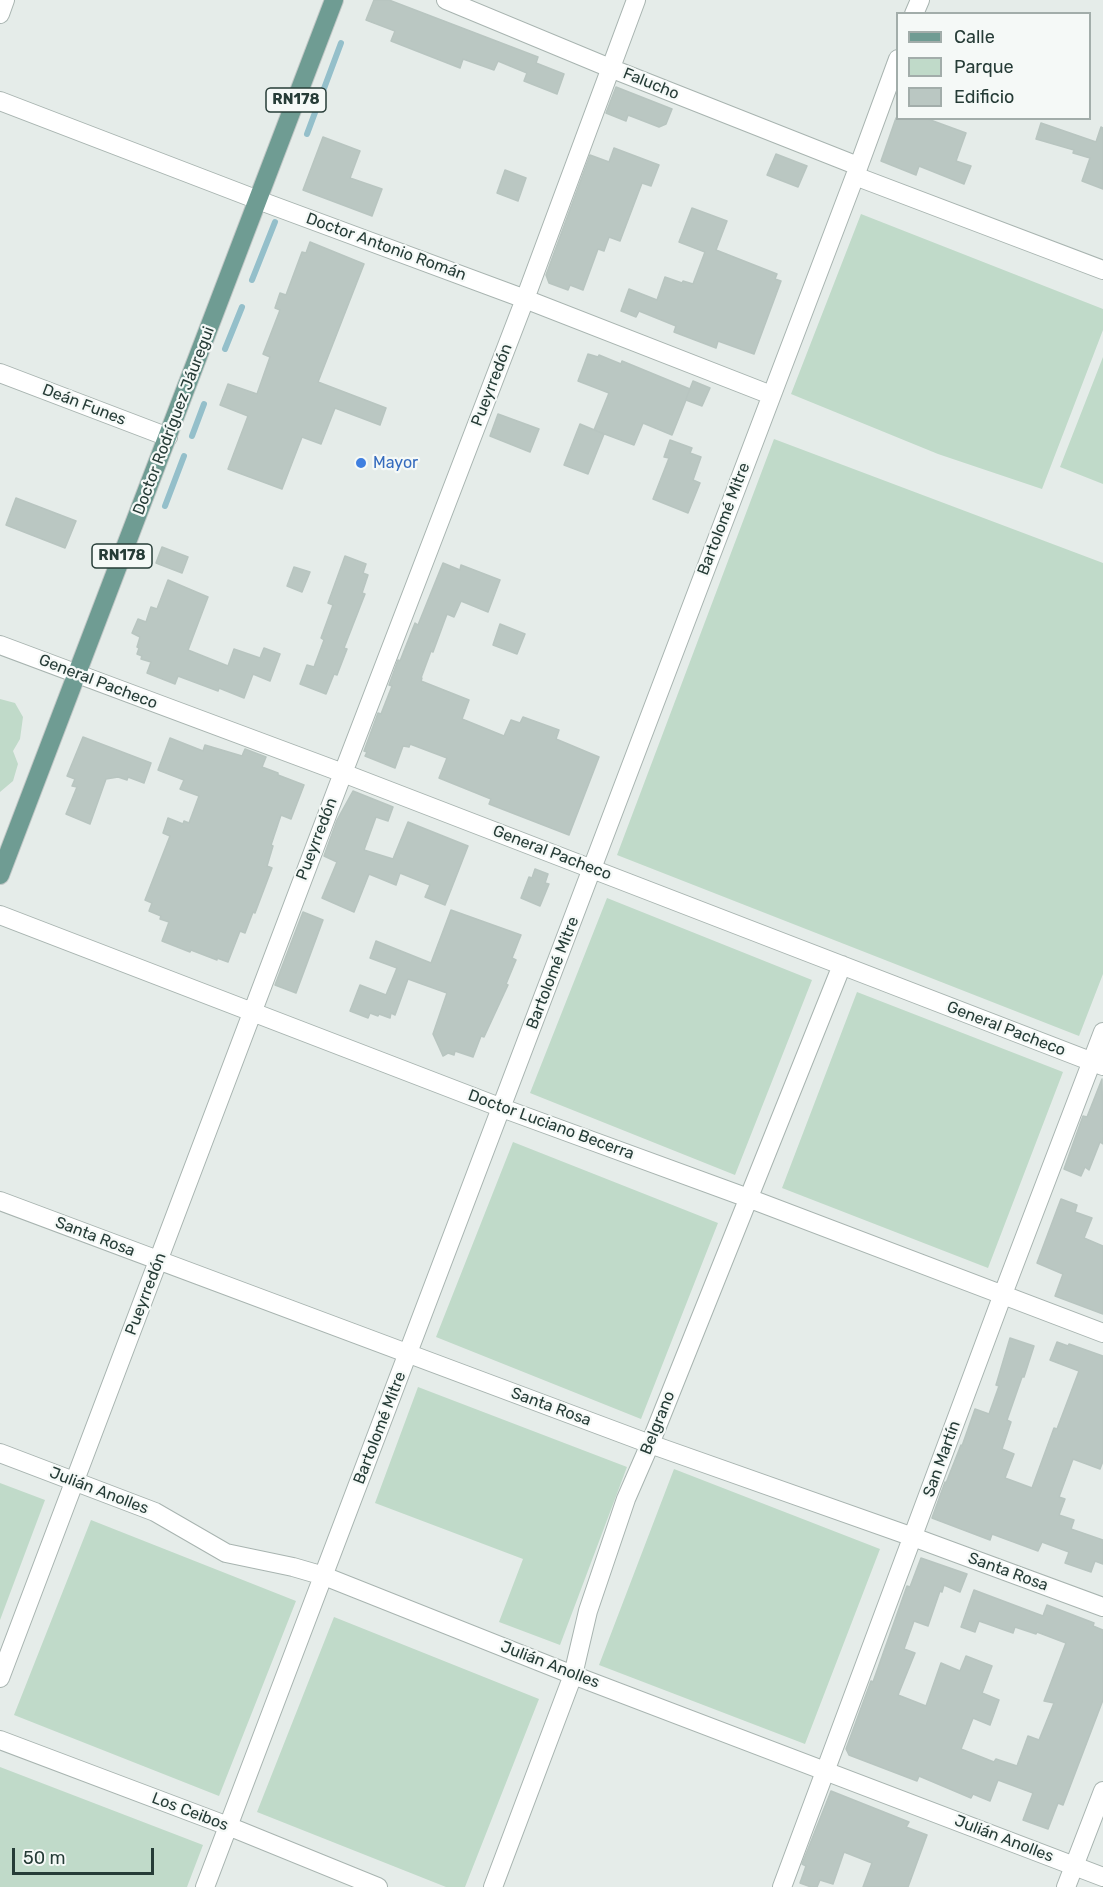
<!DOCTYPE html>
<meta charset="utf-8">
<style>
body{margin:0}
#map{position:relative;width:1103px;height:1887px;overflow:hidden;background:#e5ece9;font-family:Rubik,sans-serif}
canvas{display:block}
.legend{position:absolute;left:896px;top:12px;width:195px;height:108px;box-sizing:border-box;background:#f5f9f7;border:2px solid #a2adaa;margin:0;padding:8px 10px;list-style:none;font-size:18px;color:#263c37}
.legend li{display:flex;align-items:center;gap:12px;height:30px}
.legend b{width:30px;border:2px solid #a2adaa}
.scale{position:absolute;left:12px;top:1848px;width:142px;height:27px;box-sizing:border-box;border:3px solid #263c37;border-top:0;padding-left:8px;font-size:18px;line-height:21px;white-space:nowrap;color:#263c37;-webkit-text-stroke:4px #f5f9f7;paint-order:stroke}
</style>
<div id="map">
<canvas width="1103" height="1887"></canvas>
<ul class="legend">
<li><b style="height:8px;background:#6f9c93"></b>Calle</li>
<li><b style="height:16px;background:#c0dac9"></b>Parque</li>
<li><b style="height:16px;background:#bac7c2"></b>Edificio</li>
</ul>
<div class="scale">50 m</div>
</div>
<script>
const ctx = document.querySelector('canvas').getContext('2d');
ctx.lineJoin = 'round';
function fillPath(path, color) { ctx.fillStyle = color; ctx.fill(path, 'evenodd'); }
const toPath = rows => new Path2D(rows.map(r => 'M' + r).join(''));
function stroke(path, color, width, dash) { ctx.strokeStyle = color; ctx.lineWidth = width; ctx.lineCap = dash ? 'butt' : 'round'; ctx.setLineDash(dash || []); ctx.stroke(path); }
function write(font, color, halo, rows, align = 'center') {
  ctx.font = font + ' Rubik,sans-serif'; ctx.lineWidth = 4.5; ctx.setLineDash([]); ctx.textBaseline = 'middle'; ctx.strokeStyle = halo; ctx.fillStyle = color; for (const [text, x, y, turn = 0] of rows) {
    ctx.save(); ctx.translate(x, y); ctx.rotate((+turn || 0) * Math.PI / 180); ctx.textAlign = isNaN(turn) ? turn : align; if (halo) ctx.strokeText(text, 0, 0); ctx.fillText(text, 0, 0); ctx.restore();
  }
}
fillPath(toPath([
 [861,214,1103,309,1103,330,1042,489,938,454,791,394],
 [1103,357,1103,484,1060,467],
 [774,439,1103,563,1103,974,1079,1036,617,855],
 [0,699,15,703,23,717,20,739,13,751,18,764,13,781,0,792],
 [607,898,812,980,735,1175,530,1093],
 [857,992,1063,1072,988,1268,782,1188],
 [513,1142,718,1223,641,1419,436,1337],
 [418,1387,627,1467,560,1645,499,1622,523,1559,375,1503],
 [674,1469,880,1549,805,1744,599,1665],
 [0,1483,45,1500,0,1620],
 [91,1520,296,1601,219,1796,14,1715],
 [334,1617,539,1699,465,1887,446,1887,257,1812],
 [0,1767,203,1845,187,1887,0,1887]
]), '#c0dac9');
stroke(toPath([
 [307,134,341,43],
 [252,280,275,222],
 [225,349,242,307],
 [192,436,204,404],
 [165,506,184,456]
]), '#94bfca', 6);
const building = toPath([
 [374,0,389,0,538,57,536,63,564,74,557,94,524,81,527,73,498,61,494,70,463,59,460,68,391,41,395,31,366,20,374,0],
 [616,87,672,109,666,124,659,127,628,115,626,121,606,113,616,87],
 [896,118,925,118,966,133,956,161,971,166,964,184,919,166,916,175,881,161,896,118],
 [1041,123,1096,142,1101,127,1103,128,1103,189,1082,181,1090,158,1073,153,1074,150,1036,139,1041,123],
 [323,137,360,151,350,178,382,189,372,216,303,190,323,137],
 [614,148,659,165,651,186,642,183,620,241,609,237,604,251,598,249,583,290,570,285,568,290,549,283,546,275,590,155,609,162,614,148],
 [776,154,807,166,798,187,767,175,776,154],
 [505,170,526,178,518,201,497,193,505,170],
 [692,208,727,221,716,250,777,274,775,279,781,281,754,354,718,341,716,348,674,332,676,326,639,311,636,317,621,311,629,289,657,300,665,277,682,283,683,281,693,284,705,252,679,242,692,208],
 [310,242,364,264,318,382,386,408,380,425,335,408,321,444,302,437,282,489,228,469,248,416,220,405,228,384,257,394,270,357,263,354,280,310,275,308,280,293,286,295,302,252,306,253,310,242],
 [588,354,598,357,599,355,621,364,622,361,690,389,686,399,693,381,710,388,702,406,686,400,672,435,643,423,634,445,594,430,609,393,578,381,588,354],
 [498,414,539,429,530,452,490,436,498,414],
 [580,424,604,434,588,474,564,465,580,424],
 [670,440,692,448,690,453,701,457,693,480,700,483,688,513,653,499,669,458,664,457,670,440],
 [16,498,76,521,65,548,6,525,16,498],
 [162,547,188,557,182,573,156,563,162,547],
 [345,556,366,564,363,573,368,575,362,593,365,594,344,648,347,649,337,675,334,674,326,694,300,684,307,665,314,667,324,640,321,638,333,605,328,603,345,556],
 [443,563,460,570,461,565,500,580,488,612,461,601,454,617,447,614,433,652,431,651,421,678,422,678,421,681,469,700,462,719,504,736,511,720,520,723,523,717,559,730,556,739,599,757,569,835,489,804,491,799,439,778,447,758,410,744,409,747,403,746,395,768,365,756,367,752,364,751,378,713,381,714,392,686,389,685,398,660,400,661,415,623,418,625,443,563],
 [294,567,310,572,302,592,287,586,294,567],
 [168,580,208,597,188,650,228,666,234,649,260,658,264,648,280,654,270,681,253,674,244,698,219,688,218,691,178,676,175,684,147,673,151,662,141,659,142,656,137,654,139,648,137,647,140,637,132,633,138,619,146,622,151,607,157,609,168,580],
 [500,624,525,634,517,654,493,645,500,624],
 [83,737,151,763,144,783,128,777,127,780,118,777,106,779,90,824,66,814,77,787,72,786,75,779,67,776,83,737],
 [170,738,203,751,205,745,242,756,245,749,266,757,262,767,278,773,278,775,304,785,291,819,281,815,271,845,273,846,267,866,272,868,255,913,253,912,245,933,240,931,228,962,217,958,217,960,191,950,190,952,162,941,169,922,160,919,161,916,149,911,152,903,145,900,170,836,163,833,168,818,183,824,184,821,189,823,199,796,180,789,184,780,158,770,170,738],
 [353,791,393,807,388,821,376,817,364,850,393,859,408,822,468,846,445,905,425,897,430,885,400,873,396,885,369,874,354,912,322,898,337,862,324,856,337,820,353,791],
 [535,869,548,874,545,883,549,884,540,906,521,898,529,877,532,878,535,869],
 [451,910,521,935,512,958,516,960,506,984,508,985,484,1037,481,1036,473,1057,455,1051,454,1055,448,1053,443,1056,433,1034,447,993,408,979,395,1015,391,1013,390,1018,379,1014,378,1016,370,1013,368,1018,350,1011,360,985,386,995,397,968,370,958,376,941,431,963,451,910],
 [303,912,323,920,296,993,275,985,303,912],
 [1102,1079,1103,1144,1100,1142,1089,1170,1085,1167,1081,1176,1064,1169,1083,1116,1087,1117,1102,1079],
 [1061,1199,1077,1205,1075,1212,1092,1218,1084,1238,1103,1246,1103,1314,1055,1296,1063,1274,1037,1263,1061,1199],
 [1010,1338,1034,1346,1024,1377,1022,1377,1007,1420,1011,1422,1002,1449,1014,1454,1005,1478,1032,1488,1054,1428,1057,1429,1079,1371,1050,1360,1057,1342,1068,1346,1069,1344,1103,1356,1103,1461,1100,1469,1073,1459,1059,1497,1065,1499,1059,1515,1074,1520,1071,1529,1103,1540,1103,1564,1095,1561,1091,1572,1065,1563,1069,1552,1042,1542,1038,1551,992,1534,990,1540,932,1518,945,1482,946,1483,961,1445,962,1446,975,1409,989,1414,999,1386,996,1385,1010,1338],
 [921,1558,967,1574,960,1592,944,1585,942,1592,940,1591,928,1626,914,1621,904,1649,915,1653,898,1695,926,1706,941,1663,960,1671,966,1656,992,1666,982,1693,999,1700,990,1725,973,1718,961,1749,994,1762,996,1759,1017,1766,1028,1736,1039,1740,1054,1703,1044,1701,1066,1643,1037,1632,1036,1634,1015,1627,1013,1633,979,1621,975,1632,961,1627,974,1590,1043,1616,1047,1605,1094,1623,1093,1626,1103,1630,1103,1700,1063,1805,1058,1803,1048,1829,1023,1820,1033,1793,998,1780,990,1801,973,1794,971,1798,919,1776,917,1781,849,1755,846,1749,871,1681,873,1682,907,1586,910,1587,921,1558],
 [831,1791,909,1822,906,1827,927,1835,908,1887,863,1887,872,1863,844,1852,833,1884,820,1880,817,1887,811,1887,800,1883,806,1866,802,1864,831,1791]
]);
fillPath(building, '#bac7c2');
stroke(building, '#b8c5c0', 1.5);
const minor = toPath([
 [446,0,610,68,858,166],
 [0,14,5,0],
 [914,14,920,0],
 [0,101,266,203,525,299,771,395],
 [855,176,1103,270],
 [0,373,168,437],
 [0,645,343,773,1103,1066],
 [0,915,502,1108,748,1198,1103,1333],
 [0,1201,650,1444,913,1537,1103,1607],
 [0,1453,155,1512,226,1553,293,1567,324,1576,573,1675,1103,1877],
 [0,1678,343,773,525,299,636,0],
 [0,1740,228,1826,378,1887],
 [205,1887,855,176,898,59],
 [493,1887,573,1675,588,1611,626,1499,650,1444,842,965],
 [782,1887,1003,1294,1103,1032],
 [1066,1887,1103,1791]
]);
const primary = toPath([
 [0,875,334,0]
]);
stroke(minor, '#a8b4b0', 20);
stroke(primary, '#c2c8c7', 20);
stroke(minor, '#fff', 18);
stroke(primary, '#6f9c93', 18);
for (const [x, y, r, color] of [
 [361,463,6,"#3f7fe0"]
]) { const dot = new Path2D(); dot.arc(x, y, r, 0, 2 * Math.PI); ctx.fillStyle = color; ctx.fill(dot); stroke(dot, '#f5f9f7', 2); }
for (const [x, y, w] of [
 [296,100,60],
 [122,556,60]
]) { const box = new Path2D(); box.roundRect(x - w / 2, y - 12, w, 24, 4.5); ctx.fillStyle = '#f5f9f7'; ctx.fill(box); stroke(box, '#263c37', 1.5); }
write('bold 15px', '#263c37', null, [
 ["RN178",296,100],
 ["RN178",122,556]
]);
write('16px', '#263c37', '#f5f9f7', [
 ["Falucho",651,84,22],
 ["Doctor Antonio Román",386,247,20],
 ["Pueyrredón",492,385,-69],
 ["Deán Funes",84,405,21],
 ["Doctor Rodríguez Jáuregui",174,421,-69],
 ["Bartolomé Mitre",724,519,-69],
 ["General Pacheco",98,682,21],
 ["Pueyrredón",317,839,-69],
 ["General Pacheco",552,853,21],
 ["Bartolomé Mitre",553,973,-69],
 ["General Pacheco",1006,1029,21],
 ["Doctor Luciano Becerra",551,1125,20],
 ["Santa Rosa",95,1237,21],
 ["Pueyrredón",146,1294,-69],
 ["Santa Rosa",551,1407,20],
 ["Belgrano",658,1423,-68],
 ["Bartolomé Mitre",380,1428,-69],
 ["San Martín",942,1459,-70],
 ["Julián Anolles",99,1491,21],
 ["Santa Rosa",1008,1572,20],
 ["Julián Anolles",550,1665,21],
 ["Los Ceibos",190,1812,21],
 ["Julián Anolles",1004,1839,21]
]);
write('16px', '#366cbe', '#f5f9f7', [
 ["Mayor",373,463]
], 'left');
</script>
